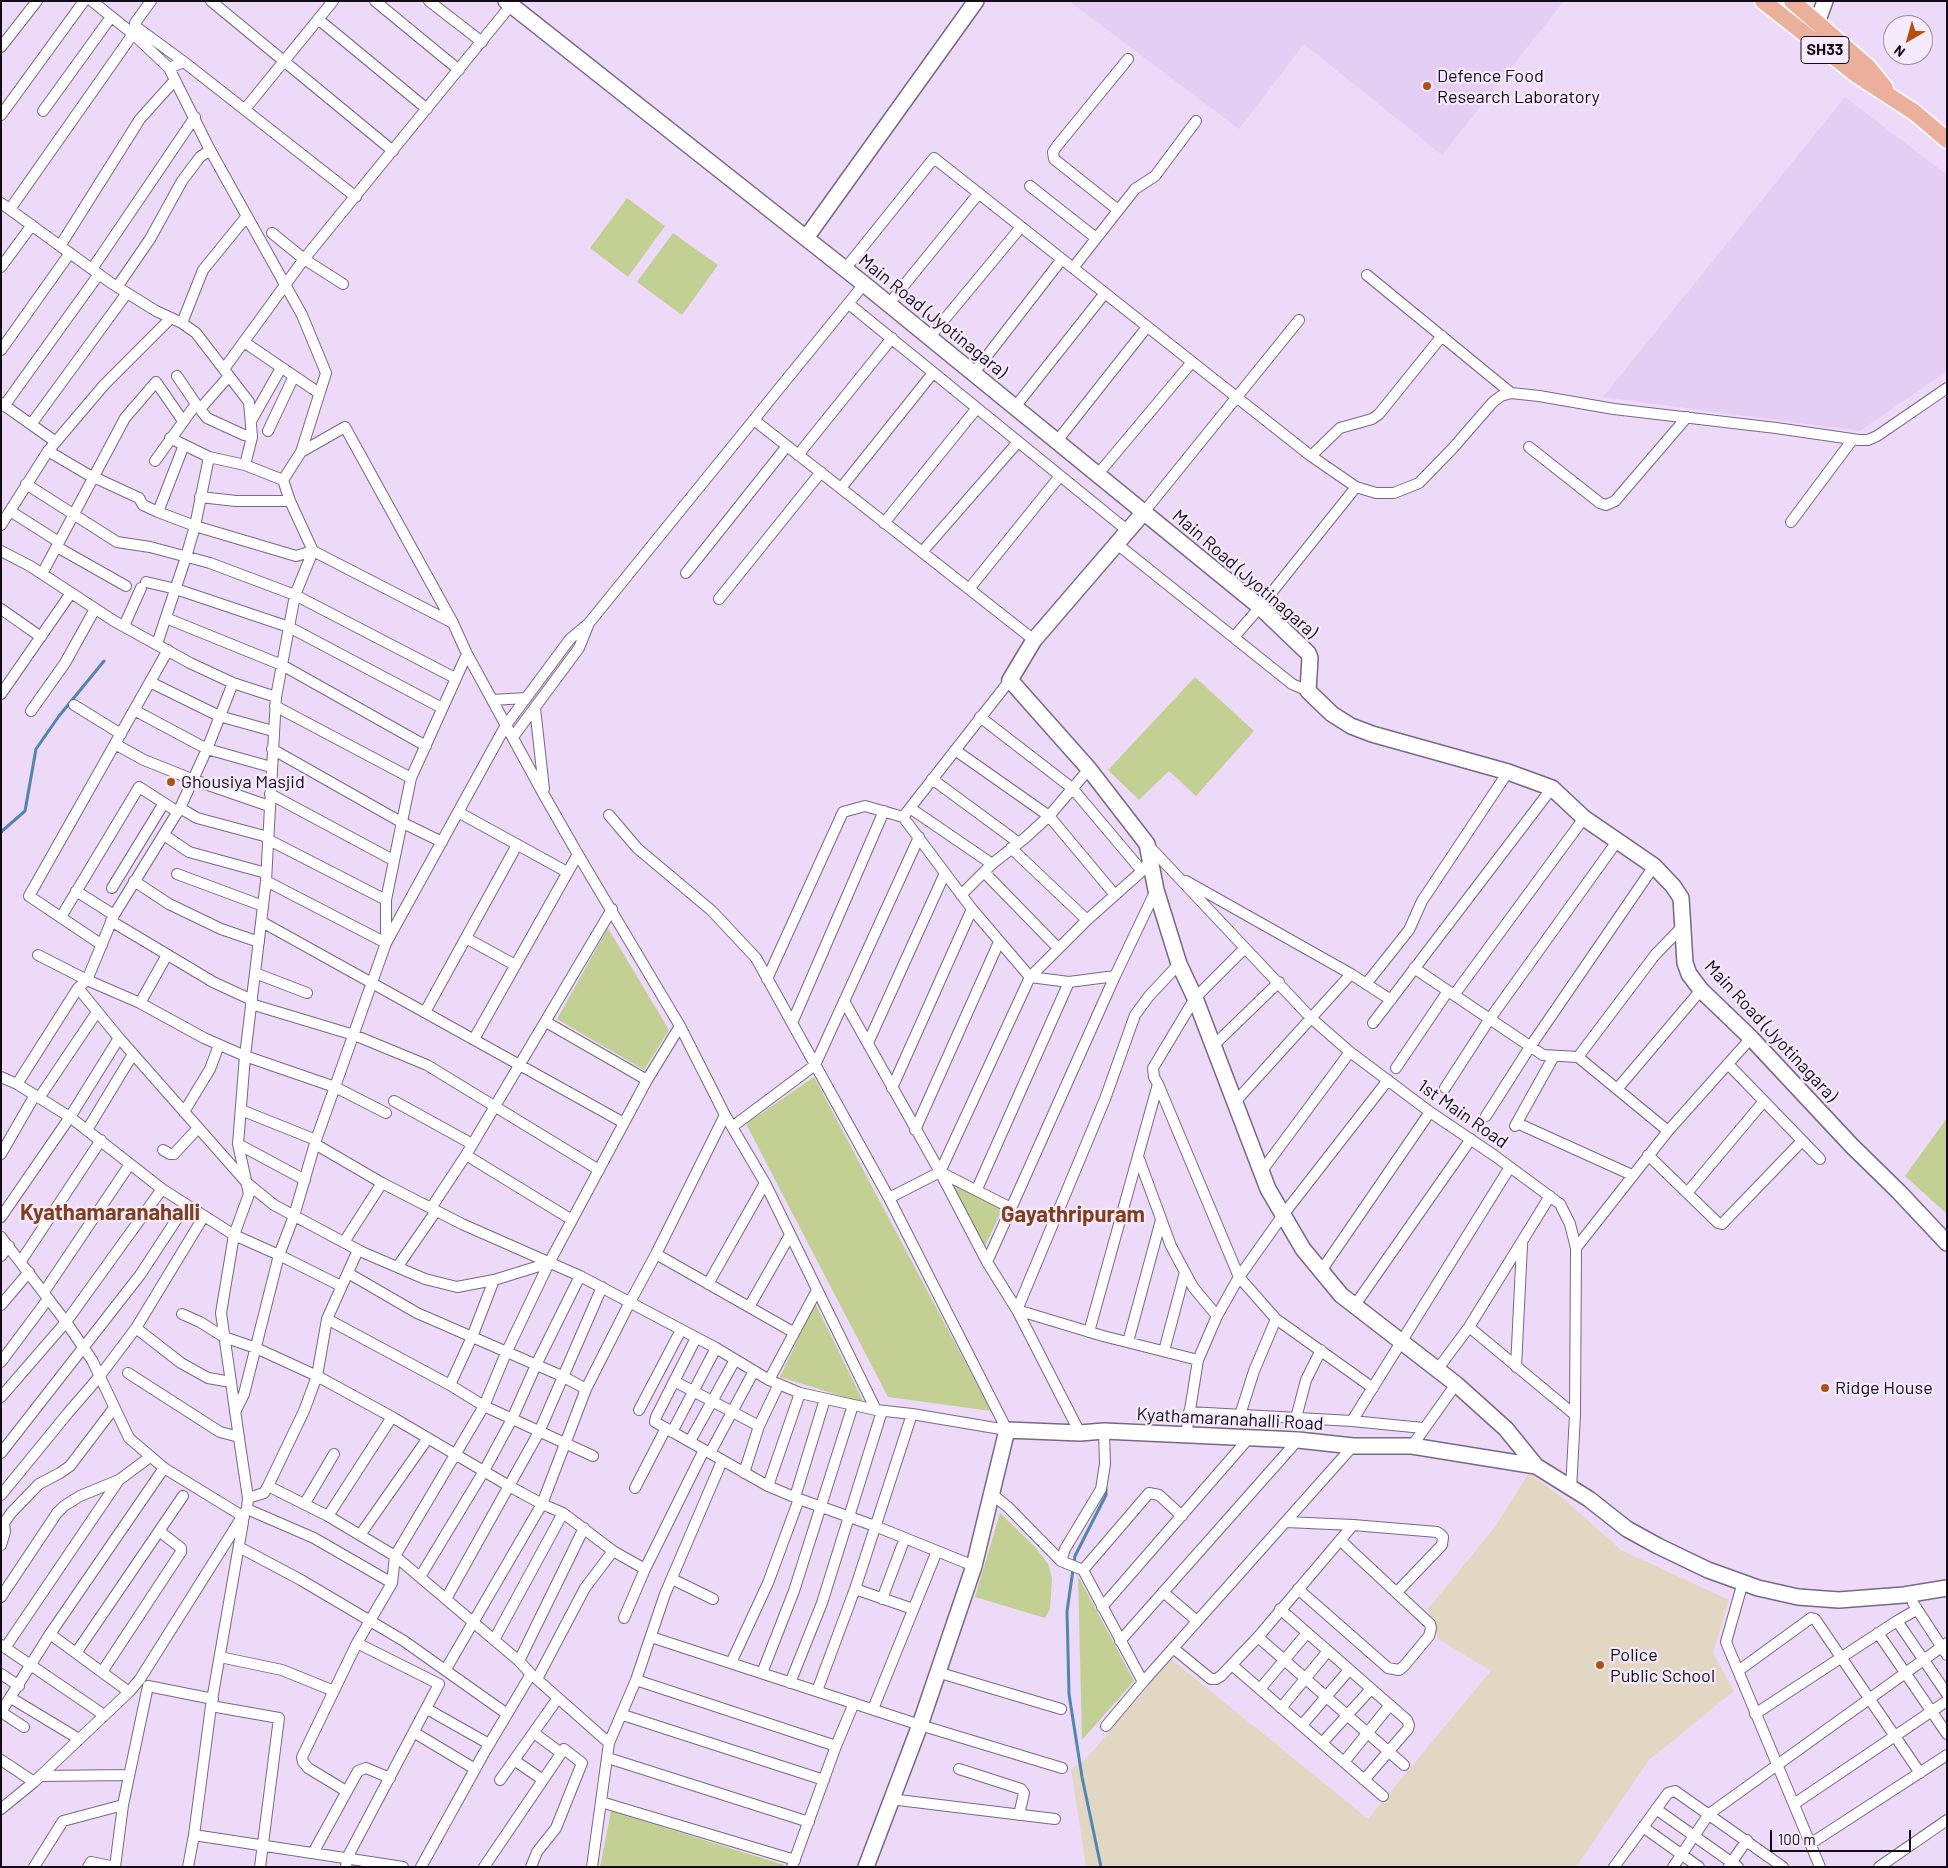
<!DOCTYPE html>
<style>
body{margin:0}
#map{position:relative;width:1948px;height:1868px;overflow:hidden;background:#eddaf9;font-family:Barlow,sans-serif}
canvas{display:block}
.frame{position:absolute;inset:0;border:2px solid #130c17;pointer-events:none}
.north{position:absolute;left:1883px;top:15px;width:50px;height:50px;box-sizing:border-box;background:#f6eafd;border:1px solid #9b91a1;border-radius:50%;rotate:218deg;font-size:14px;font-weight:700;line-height:20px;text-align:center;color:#130c17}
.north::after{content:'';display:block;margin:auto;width:18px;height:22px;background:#b15012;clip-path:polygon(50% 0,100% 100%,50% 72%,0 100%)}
.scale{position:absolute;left:1770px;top:1830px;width:141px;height:22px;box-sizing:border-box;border:2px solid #130c17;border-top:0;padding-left:6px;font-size:15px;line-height:18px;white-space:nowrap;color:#130c17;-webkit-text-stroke:4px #f6eafd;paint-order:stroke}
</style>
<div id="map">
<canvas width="1948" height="1868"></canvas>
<div class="frame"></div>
<div class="north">N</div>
<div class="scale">100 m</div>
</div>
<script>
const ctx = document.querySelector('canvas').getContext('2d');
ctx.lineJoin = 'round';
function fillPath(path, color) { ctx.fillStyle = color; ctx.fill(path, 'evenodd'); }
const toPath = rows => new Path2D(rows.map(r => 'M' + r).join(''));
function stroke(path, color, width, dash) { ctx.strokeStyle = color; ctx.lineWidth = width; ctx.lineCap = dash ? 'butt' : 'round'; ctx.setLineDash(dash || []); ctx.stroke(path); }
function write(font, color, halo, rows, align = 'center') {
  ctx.font = font + ' Barlow,sans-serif'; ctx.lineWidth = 4.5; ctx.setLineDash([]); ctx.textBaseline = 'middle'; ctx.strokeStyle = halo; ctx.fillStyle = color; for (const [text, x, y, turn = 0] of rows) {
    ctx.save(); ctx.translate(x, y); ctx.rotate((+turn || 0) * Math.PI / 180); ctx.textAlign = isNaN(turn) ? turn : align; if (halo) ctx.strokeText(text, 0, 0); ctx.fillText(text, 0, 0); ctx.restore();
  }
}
fillPath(toPath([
 [1069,1,1564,1,1442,155,1304,44,1239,129],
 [1845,97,1947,175,1947,371,1860,431,1603,397]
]), '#e5cef4');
fillPath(toPath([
 [1529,1473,1565,1500,1621,1550,1729,1600,1713,1653,1734,1691,1649,1760,1576,1867,1086,1867,1071,1769,1086,1759,1171,1659,1368,1819,1491,1671,1438,1639,1428,1609,1495,1527]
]), '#e2d7c3');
fillPath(toPath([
 [627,198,665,226,628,277,590,248],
 [673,233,718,265,682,315,637,282],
 [1195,677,1254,731,1196,796,1169,771,1139,800,1108,770],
 [608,928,669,1030,644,1070,557,1019],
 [814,1077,991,1411,888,1397,746,1124],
 [1947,1118,1947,1214,1905,1176],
 [946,1177,1003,1208,985,1246],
 [815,1303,864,1403,780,1377],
 [1000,1513,1036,1548,1048,1564,1052,1578,1050,1609,1045,1618,975,1597],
 [1078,1576,1134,1681,1082,1740],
 [611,1811,784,1865,783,1867,600,1867]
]), '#c2d193');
stroke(toPath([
 [1,832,25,811,36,749,59,716,104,661],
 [1101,1867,1082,1777,1069,1694,1067,1611,1075,1556,1106,1495,1106,1488]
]), '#5386ad', 3);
const street = toPath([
 [92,1,133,34,169,68,210,150,302,315,326,373,301,452],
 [151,1,135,23,135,26,184,62],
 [211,1,393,151],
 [375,1,459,70],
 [429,1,482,42],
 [318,19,427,109],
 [1,47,37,1],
 [169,68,184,62,356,197],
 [245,109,333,1],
 [43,111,111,17],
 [1,115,84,1],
 [1030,186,1096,238],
 [1,203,111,283,156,311,182,323,196,333,249,402,252,437,245,465],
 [10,209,133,34],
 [1118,210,1054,159,1053,152,1057,146,1128,59],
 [272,233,304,259,343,284],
 [60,246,140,119,175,80],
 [1,267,32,225],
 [1073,268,1135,189,1155,176,1196,121],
 [92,269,195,117],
 [845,269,934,158,1311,456,1356,487,1376,493,1394,493,1419,483,1453,448,1493,402,1501,396,1511,393,1539,396,1614,409,1776,428,1859,440,1868,440,1877,436,1947,388],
 [1367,275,1511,393],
 [117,287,150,239,182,181,200,157,210,150],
 [849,304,1128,531],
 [888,305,979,193],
 [182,323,203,270,247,216],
 [929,338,1021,227],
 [244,342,319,393],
 [1,350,70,253],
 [224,369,304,259,511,5],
 [973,374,1062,259],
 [1,403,56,442],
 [196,404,207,418,244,435,252,437],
 [4,406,99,274],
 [1015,407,1105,293],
 [200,409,229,376],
 [754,420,1034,640],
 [251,421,281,368],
 [32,423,127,293],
 [268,431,294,376],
 [170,438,209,457,245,465,283,480],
 [1057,441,1147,327],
 [1529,447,1600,503,1606,505,1615,501,1687,417],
 [48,451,87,474,139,498,143,505,158,512,195,526,296,556,313,551,453,623],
 [798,455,892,338],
 [1311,456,1340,428,1372,419,1379,414,1442,336],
 [155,461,196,404,177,376],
 [1098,474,1192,362],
 [26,484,117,542,150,547,210,563,295,595,455,678],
 [841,488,933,373],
 [200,497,236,501,290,501],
 [10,511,59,542],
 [158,512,184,445],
 [1144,512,1299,320],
 [1791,522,1853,439],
 [884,523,977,408],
 [1,525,48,451,104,385,171,318],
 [1117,544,1292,684,1308,691],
 [57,547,126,586],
 [1,551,30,566,114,621,190,663,233,683,276,697],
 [922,552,1018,442],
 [686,573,787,446],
 [42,574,125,418,156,382,183,421],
 [146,582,176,589,289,627,442,708],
 [969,589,1060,476],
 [719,599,821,472],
 [1,609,41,637],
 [166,618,282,665,426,746],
 [589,623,864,284],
 [124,626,141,588],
 [1234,637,1260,607,1356,487],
 [157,644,186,557,195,526,209,457],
 [150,682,219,716,273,731],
 [1,694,71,593],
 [492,700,526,698],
 [74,705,121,734],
 [275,706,411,778],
 [535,708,544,789],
 [134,710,207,749,271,767],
 [31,711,65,663,95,609],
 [980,717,1072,788,1142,871],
 [115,744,144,760,194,780,269,806],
 [272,749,401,822,442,842],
 [955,750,1049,816,1115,895],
 [932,779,1019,843],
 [270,794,393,860],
 [180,808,197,818,268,837],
 [910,808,992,864],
 [458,812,567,872],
 [609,815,637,848,712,911,756,958,889,1198,1007,1430],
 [903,817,1010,680],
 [164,835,189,852,266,873],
 [267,839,386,900],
 [1148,845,1311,1018,1350,1052,1430,1112,1495,1156,1560,1204,1570,1224,1576,1248,1575,1415,1571,1489],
 [1011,848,1087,920],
 [984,872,1058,948],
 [177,874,263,906],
 [134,881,169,904,221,929,259,942],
 [266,881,386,943,386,900,411,778,467,654],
 [1186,881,1351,974,1391,1000],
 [112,888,164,803],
 [76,891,114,915],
 [961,895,992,864,1025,838,1049,816,1089,769],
 [61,917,139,787,178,812],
 [111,921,213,982,252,1000],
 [262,922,624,1123],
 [466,938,515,965],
 [102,945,29,896,168,650],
 [1245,948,1195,998,1153,1068,1154,1077,1158,1084,1239,1277,1276,1319,1373,1388],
 [38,955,87,980,140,1003,204,1038,245,1056,335,1087,386,1113],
 [1179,964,1149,996,1135,1015,1105,1099,1017,1310,1103,1336,1198,1360],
 [1414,968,1543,1055,1578,1057,1668,1131],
 [255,973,307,993],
 [767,979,843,812,865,806,903,817,972,909,1030,977,1069,982,1115,976],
 [1366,984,1409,930,1422,901,1508,772],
 [78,988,119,1038,247,1183,274,1205,362,1252,425,1279,457,1287,494,1280,549,1263],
 [1454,995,1584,818],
 [844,1001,940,1172,987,1262,1017,1310,1080,1433],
 [140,1003,167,955],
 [251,1004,354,1035,427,1065,599,1170],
 [425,1012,517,845],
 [546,1022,647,1080],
 [792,1023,884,811],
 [1373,1023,1552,788],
 [474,1039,578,854],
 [868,1043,945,873],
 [1213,1046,1279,982],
 [1578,1057,1655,955,1681,928],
 [1728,1064,1820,1159],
 [1396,1068,1448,991],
 [1,1077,17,1084,70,1117,162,1189,234,1235,279,1255,341,1286],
 [17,1084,78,988,87,980,114,915,180,808,207,749,233,683],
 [892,1088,972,909],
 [1445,1088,1489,1020,1618,840],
 [1618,1088,1701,990],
 [39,1098,97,1012],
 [394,1101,472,1144],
 [1235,1102,1351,974],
 [241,1110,316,1140],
 [184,1112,210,1069,219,1045],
 [1486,1116,1530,1047,1654,866],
 [1517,1123,1632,1175],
 [1515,1126,1554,1056],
 [732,1127,815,1065,919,837],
 [87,1130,133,1054],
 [915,1130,999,942],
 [238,1144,305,1180],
 [315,1144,382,1183,462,1224,580,1276,716,1348,769,1380,800,1393,876,1410,912,1414,1007,1430],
 [163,1150,170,1154,174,1154,198,1128],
 [1,1154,35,1095],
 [466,1155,572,1220],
 [1648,1155,1718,1223,1722,1224,1802,1141],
 [1139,1159,1171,1246,1193,1287,1217,1316],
 [940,1172,1011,1208],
 [1261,1172,1350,1052],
 [977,1189,1069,982],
 [1687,1193,1764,1101],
 [889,1198,940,1172,1030,977,1087,920,1142,871,1150,860],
 [431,1208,466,1155,612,909],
 [1,1217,70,1117,119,1038],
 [1,1237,66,1322,92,1360,129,1438,164,1468,244,1517],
 [344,1242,382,1183],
 [1576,1248,1668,1131,1751,1038],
 [656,1254,793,1332],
 [1,1256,9,1246],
 [21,1261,101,1140],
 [987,1262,1115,976,1156,890],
 [398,1266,436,1211],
 [1321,1271,1430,1112],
 [348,1273,417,1313,562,1376,586,1389],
 [708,1284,765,1183],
 [44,1292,130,1164],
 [1,1305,29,1272],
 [1355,1305,1471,1139],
 [749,1307,790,1235],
 [182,1314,200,1322,224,1337,256,1348,317,1376,392,1417,509,1486,542,1504,563,1513,613,1551,645,1569],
 [327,1319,450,1385,484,1406,593,1456],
 [1469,1327,1575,1415],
 [136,1328,181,1363,208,1378,231,1382],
 [1089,1332,1158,1084],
 [696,1338,656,1417,655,1422,768,1486,799,1499,875,1526,974,1566],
 [1128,1342,1161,1220],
 [1164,1351,1185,1272],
 [1,1362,48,1299],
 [1516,1367,1522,1245],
 [1437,1370,1469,1327,1550,1196],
 [128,1373,220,1432,239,1437],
 [769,1380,817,1290],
 [674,1381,759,1426],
 [450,1385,472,1337,494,1280],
 [1,1397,66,1322,162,1189],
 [639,1410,681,1330],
 [235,1412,244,1394,279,1255,294,1216,316,1140,386,943,506,725,570,639,589,623,579,648,513,737],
 [1189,1412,1352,1421,1423,1428],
 [1240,1415,1254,1371,1276,1319],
 [1296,1418,1306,1380,1321,1350],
 [1352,1421,1510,1167],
 [672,1432,716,1348],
 [1186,1435,1198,1360,1217,1316,1239,1277,1283,1215,1388,1080],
 [690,1441,735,1360],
 [1412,1446,1456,1384],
 [1,1453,140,1275,186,1205],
 [710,1453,754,1371],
 [744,1473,759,1426,779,1384],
 [268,1486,304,1411,317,1376,327,1319,358,1250],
 [768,1486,800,1393],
 [635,1488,666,1428],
 [1,1495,68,1413,99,1377,136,1328,204,1216],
 [993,1495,1008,1507,1061,1561,1083,1570,1143,1682],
 [795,1497,825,1399],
 [248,1498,264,1493,268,1486,328,1516,395,1556,519,1661,531,1674,609,1743],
 [305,1503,334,1454],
 [247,1509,314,1538,392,1583],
 [328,1516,392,1417],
 [1286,1522,1353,1525,1437,1532,1440,1534,1443,1537,1442,1545,1397,1592],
 [360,1535,428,1438],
 [1,1545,5,1532,4,1523,11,1513,39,1484,60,1473,70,1466,114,1408],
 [239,1547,301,1580,404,1641,507,1714],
 [1061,1561,1065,1549,1101,1489,1105,1464,1104,1431],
 [1083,1570,1149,1493,1159,1495,1182,1516],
 [420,1577,484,1471,512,1419,536,1365,580,1276],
 [672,1579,713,1599],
 [1743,1582,1726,1642,1820,1867],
 [855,1589,913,1609],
 [1298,1589,1388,1668,1399,1670,1404,1666,1429,1636,1431,1628,1430,1624,1340,1540],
 [1163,1592,1197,1621],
 [1,1597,57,1513,64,1506,80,1496,119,1480,150,1457],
 [446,1599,539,1432,602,1287],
 [882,1599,905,1538],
 [1913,1603,1947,1655],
 [1102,1607,1249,1438],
 [1280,1609,1407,1720,1409,1725,1408,1729,1364,1780],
 [624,1618,645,1569,704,1450],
 [1897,1621,1947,1694],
 [1878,1633,1947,1734],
 [50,1634,129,1692],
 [651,1637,920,1725,1062,1768],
 [1258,1637,1404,1765],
 [494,1640,563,1513],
 [1120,1641,1298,1440],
 [1,1645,104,1715],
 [5,1648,119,1480],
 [1173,1648,1211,1679,1216,1679,1221,1676,1258,1637,1353,1525],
 [76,1653,183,1496],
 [220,1657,282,1670,334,1691],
 [519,1661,584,1528],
 [731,1663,768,1583,799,1499],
 [1232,1665,1383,1796],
 [446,1669,542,1504,586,1389,630,1302,656,1254,725,1115],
 [1738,1671,1811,1618,1815,1619,1920,1773],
 [102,1672,181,1552,181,1548,159,1531],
 [937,1672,1061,1709],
 [762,1673,794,1591,853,1405],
 [1,1674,19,1686],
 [537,1679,585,1588,613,1551],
 [636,1680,836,1746],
 [790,1683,822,1603,882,1411],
 [1260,1689,1307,1633],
 [817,1691,855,1589,912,1414],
 [11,1698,79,1739],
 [211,1706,279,1718,260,1867],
 [1281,1708,1328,1651],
 [427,1709,489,1744],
 [873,1709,937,1551],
 [1755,1714,1897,1621,1916,1610],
 [623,1715,824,1780],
 [1302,1725,1349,1670],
 [1106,1726,1143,1682,1353,1446],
 [24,1727,1,1712,50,1634,164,1468],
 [415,1733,475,1769],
 [534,1733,561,1753],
 [1322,1743,1371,1689],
 [608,1758,809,1822],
 [1,1760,34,1782],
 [514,1760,543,1780],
 [1344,1762,1390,1705],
 [959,1769,1021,1789,1024,1793,1019,1815],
 [40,1776,129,1775],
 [500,1780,558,1698],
 [346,1791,308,1768,303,1762,302,1757,357,1643,392,1583,395,1556,484,1406,506,1353,549,1263,647,1080,680,1026],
 [890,1799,1055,1819],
 [601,1802,795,1860],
 [1794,1804,1947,1701],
 [1,1809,34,1782,129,1692,140,1679,247,1509,248,1498,240,1445,221,1313,234,1235,249,1194,238,1144,245,1056,266,881,276,697,295,595,313,551,290,501,283,480,301,452,345,427,453,623,467,654,544,795,580,858,680,1026,725,1115,765,1183,876,1410],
 [1656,1809,1738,1867],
 [1643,1827,1699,1867],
 [194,1835,403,1867],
 [1810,1844,1947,1755],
 [313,1853,358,1771,366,1768,390,1778],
 [1729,1866,1747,1840],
 [34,1867,63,1821,123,1805],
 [88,1867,91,1862,115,1867],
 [115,1867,123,1805,148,1686,213,1699],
 [188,1867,194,1835,211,1706,243,1522],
 [346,1867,347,1858,439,1684,357,1643],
 [421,1867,484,1753,531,1674],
 [484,1867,564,1749,582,1763,556,1828,537,1852,531,1867],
 [592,1867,609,1743,636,1680,665,1594,722,1461],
 [792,1867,836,1746,854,1703],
 [1614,1867,1668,1793,1675,1791,1783,1867],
 [1673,1867,1709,1814,1947,1643],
 [1879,1867,1947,1820]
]);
const secondary = toPath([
 [506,1,864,284,1260,607,1308,653,1310,658,1308,691,1332,714,1351,726,1372,734,1508,772,1552,788,1584,818,1654,866,1673,886,1681,898,1685,963,1689,974,1701,990,1751,1038,1852,1146,1899,1192,1947,1243],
 [1817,23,1825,1],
 [806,238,976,1],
 [1144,512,1034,640,1010,680,1089,769,1147,844,1156,890,1179,964,1195,998,1268,1189,1303,1249,1341,1295,1456,1384,1506,1429,1536,1466],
 [866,1867,920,1725,974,1566,1007,1430,1080,1433,1104,1431,1298,1440,1353,1446,1412,1446,1536,1466,1589,1499,1627,1529,1658,1546,1708,1570,1758,1588,1798,1597,1839,1600,1904,1595,1947,1588]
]);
const primary = toPath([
 [1763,1,1857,75,1914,112,1947,140],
 [1792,1,1868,67,1885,88]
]);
stroke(street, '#786883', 12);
stroke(secondary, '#786883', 18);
stroke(primary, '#fff', 19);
stroke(street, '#fff', 10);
stroke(secondary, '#fff', 15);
stroke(primary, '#eab09b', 16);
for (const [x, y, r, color] of [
 [1427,86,5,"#b15012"],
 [171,782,5,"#b15012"],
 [1825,1388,5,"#b15012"],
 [1600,1665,5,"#b15012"]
]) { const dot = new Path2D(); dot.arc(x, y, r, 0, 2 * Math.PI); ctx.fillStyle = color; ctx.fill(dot); stroke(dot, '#f6eafd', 2); }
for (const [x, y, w] of [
 [1825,50,48]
]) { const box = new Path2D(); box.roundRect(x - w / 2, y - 13.5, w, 27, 4); ctx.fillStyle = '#f6eafd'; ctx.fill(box); stroke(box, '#130c17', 1); }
write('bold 16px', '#130c17', null, [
 ["SH33",1825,50]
]);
write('18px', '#130c17', '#f6eafd', [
 ["Defence Food",1437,76],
 ["Research Laboratory",1437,97],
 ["Ghousiya Masjid",181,782],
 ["Ridge House",1835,1388],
 ["Police",1610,1655],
 ["Public School",1610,1676]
], 'left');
write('18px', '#130c17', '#f6eafd', [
 ["Main Road (Jyotinagara)",933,316,39],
 ["Main Road (Jyotinagara)",1245,574,41],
 ["Main Road (Jyotinagara)",1771,1031,47],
 ["1st Main Road",1463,1114,35],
 ["Kyathamaranahalli Road",1230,1419,3]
]);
write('bold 22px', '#80401d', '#f6eafd', [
 ["Kyathamaranahalli",110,1213],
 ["Gayathripuram",1073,1215]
]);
</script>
